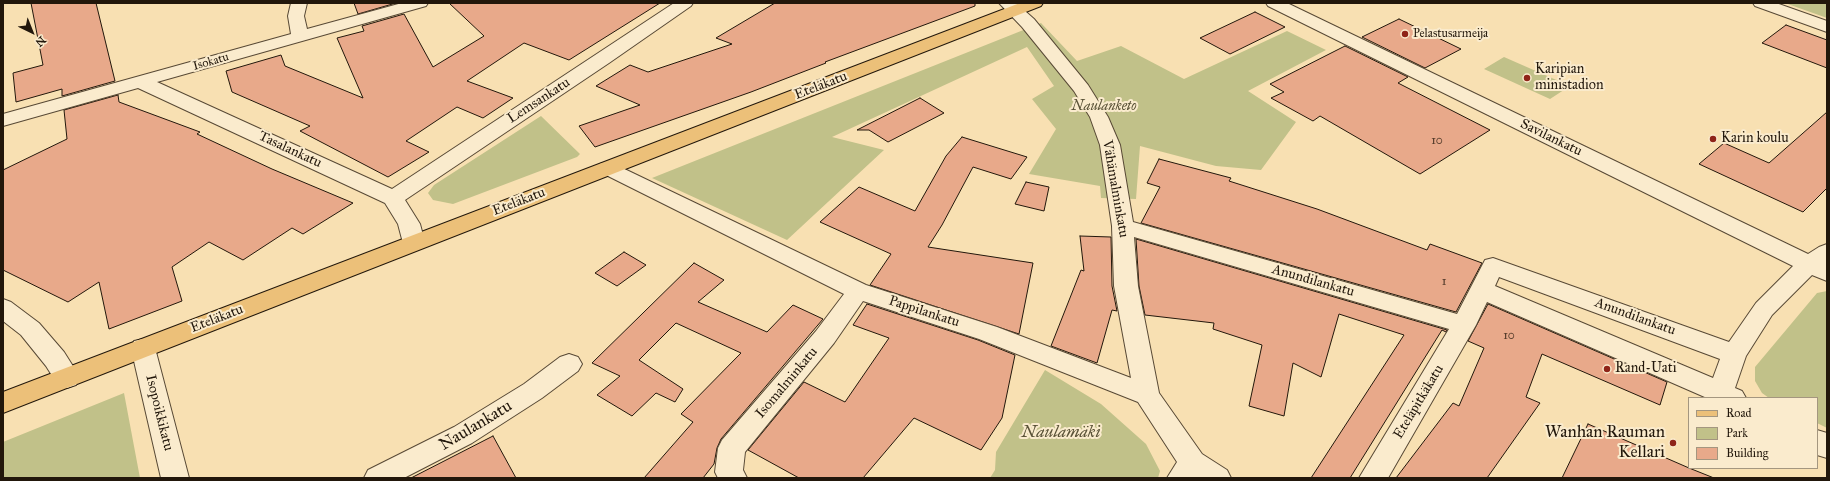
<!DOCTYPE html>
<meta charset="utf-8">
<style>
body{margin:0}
#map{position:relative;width:1830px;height:481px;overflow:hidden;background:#f8e0b2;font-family:"IM FELL Great Primer",serif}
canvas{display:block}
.frame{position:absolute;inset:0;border:4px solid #22170b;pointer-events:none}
.legend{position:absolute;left:1688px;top:397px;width:130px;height:72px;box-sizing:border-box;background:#faebcd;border:1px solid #a4967f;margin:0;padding:5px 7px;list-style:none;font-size:12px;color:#22170b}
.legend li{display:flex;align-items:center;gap:8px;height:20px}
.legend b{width:20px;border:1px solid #a4967f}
.north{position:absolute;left:12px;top:12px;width:40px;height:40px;-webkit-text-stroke:3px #faebcd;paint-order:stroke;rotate:137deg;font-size:11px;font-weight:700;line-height:16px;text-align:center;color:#22170b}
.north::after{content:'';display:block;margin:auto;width:14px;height:18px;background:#22170b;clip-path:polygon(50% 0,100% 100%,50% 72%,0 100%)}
</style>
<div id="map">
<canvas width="1830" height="481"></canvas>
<div class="frame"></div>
<ul class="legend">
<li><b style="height:5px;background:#ecc079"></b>Road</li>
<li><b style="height:11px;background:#c1c189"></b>Park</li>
<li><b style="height:11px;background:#e8a98a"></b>Building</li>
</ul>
<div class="north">N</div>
</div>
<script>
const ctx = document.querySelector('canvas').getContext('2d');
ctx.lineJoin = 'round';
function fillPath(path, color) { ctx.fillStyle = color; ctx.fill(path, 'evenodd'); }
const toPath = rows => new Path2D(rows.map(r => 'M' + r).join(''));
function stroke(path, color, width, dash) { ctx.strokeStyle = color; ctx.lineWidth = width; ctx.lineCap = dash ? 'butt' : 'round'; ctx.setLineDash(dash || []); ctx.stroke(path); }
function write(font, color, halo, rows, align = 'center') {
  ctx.font = font + ' "IM FELL Great Primer",serif'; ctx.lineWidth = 4; ctx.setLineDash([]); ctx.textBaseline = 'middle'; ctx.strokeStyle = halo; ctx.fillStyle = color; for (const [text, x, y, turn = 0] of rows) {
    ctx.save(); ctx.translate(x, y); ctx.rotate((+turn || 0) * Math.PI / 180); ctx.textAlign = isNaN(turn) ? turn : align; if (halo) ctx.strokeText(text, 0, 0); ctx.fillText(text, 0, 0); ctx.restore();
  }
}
fillPath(toPath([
 [1785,3,1827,3,1827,18],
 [1041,23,1077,61,1121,46,1184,79,1287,31,1326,50,1248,91,1296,122,1261,170,1216,166,1140,146,1136,199,1101,198,1100,186,1029,174,1056,129,1032,99,1054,86,1027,47,832,137,884,150,787,240,652,178],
 [1504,57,1570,86,1550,99,1484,69],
 [541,116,580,154,577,157,453,204,433,200,428,193,434,185],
 [1827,291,1827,428,1817,423,1817,398,1769,398,1762,393,1755,381,1755,367,1817,293],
 [1045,370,1101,404,1146,444,1160,471,1158,478,990,478,995,470,996,452],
 [124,393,140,478,3,478,3,442]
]), '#c1c189');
const building = toPath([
 [31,3,96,3,115,81,62,96,62,89,16,102,13,73,43,65,31,3],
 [354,3,396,3,358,14,354,3],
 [449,3,660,3,569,60,524,43,467,81,513,98,483,118,457,107,406,141,429,152,388,177,300,131,310,126,232,92,226,71,281,55,285,66,363,98,337,38,364,31,362,26,404,14,433,67,484,36,449,3],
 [775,3,975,3,975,6,825,62,826,63,751,92,595,147,579,126,640,105,596,86,630,65,648,72,732,44,716,38,775,3],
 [1255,12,1285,27,1230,54,1200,38,1255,12],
 [1399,19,1461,49,1425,68,1362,37,1399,19],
 [1786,25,1827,40,1827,68,1762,43,1786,25],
 [1345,46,1408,77,1398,83,1490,130,1420,174,1320,116,1313,121,1271,98,1284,92,1270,84,1345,46],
 [118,95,119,102,200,132,197,134,272,169,353,203,303,234,292,228,243,260,209,242,172,267,182,301,109,329,99,282,68,302,3,270,3,170,67,139,64,110,118,95],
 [920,98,944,113,888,142,869,130,857,130,920,98],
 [1827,112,1827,188,1803,212,1699,164,1724,143,1769,163,1827,112],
 [962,137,1027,157,1011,179,973,167,942,225,928,247,1033,263,1019,334,870,285,891,254,820,222,859,187,915,211,946,156,962,137],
 [1159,159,1231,178,1229,181,1317,209,1427,250,1430,244,1482,263,1456,312,1141,223,1160,187,1147,183,1159,159],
 [1026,182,1049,187,1044,211,1015,204,1026,182],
 [1080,236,1111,237,1112,286,1117,311,1112,310,1097,363,1051,346,1081,270,1084,271,1080,236],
 [1136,239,1447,330,1446,332,1442,330,1350,478,1311,478,1404,335,1339,314,1321,377,1293,363,1284,416,1249,406,1262,345,1213,329,1214,323,1145,315,1139,286,1136,239],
 [624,252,646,265,617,286,595,273,624,252],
 [694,263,724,280,698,302,767,332,793,305,823,319,721,439,717,448,714,464,703,478,644,478,693,422,681,414,741,353,676,323,639,360,683,389,675,402,656,393,632,416,597,395,620,376,592,363,694,263],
 [867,304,978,340,1015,355,1002,418,981,450,914,418,863,478,799,478,748,450,804,382,845,402,889,338,853,325,867,304],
 [1488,304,1667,382,1660,405,1542,354,1526,397,1540,403,1487,478,1396,478,1453,403,1459,406,1484,348,1468,341,1488,304],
 [1588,424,1689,468,1714,478,1562,478,1588,424],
 [493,436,516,478,411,478,493,436]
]);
fillPath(building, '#e8a98a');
stroke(building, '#22170b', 1);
const minor = toPath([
 [291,3,307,3,304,16,307,29,402,3,428,3,426,6,157,82,392,189,674,3,693,3,691,6,609,63,405,200,420,224,425,243,422,248,414,250,406,248,403,243,398,224,385,203,138,88,3,126,3,114,291,34,288,16,291,3],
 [999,3,1016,3,1034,19,1088,85,1108,117,1120,145,1133,222,1457,314,1485,260,1493,258,1729,342,1756,303,1793,266,1268,6,1266,3,1287,3,1808,254,1819,247,1827,244,1827,281,1812,275,1772,315,1746,356,1735,388,1742,391,1746,398,1707,398,1487,302,1476,325,1388,478,1359,478,1449,329,1134,237,1138,286,1159,393,1202,454,1227,470,1231,478,1167,478,1177,462,1138,402,979,339,863,301,834,343,745,452,743,470,747,478,718,478,715,472,718,448,722,440,816,331,844,294,600,172,597,168,600,164,607,162,614,164,866,285,997,327,1131,378,1114,286,1112,226,1100,145,1090,117,1074,91,1022,27,999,3],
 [1499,277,1720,359,1713,378,1495,286,1499,277],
 [1753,3,1776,3,1827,21,1827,32,1755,6,1753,3],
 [3,299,11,302,39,323,64,352,76,371,80,378,76,385,67,388,58,385,46,366,21,335,3,321,3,299],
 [143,339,152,341,155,348,189,478,161,478,131,348,134,341,143,339],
 [569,354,578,357,582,364,578,371,542,398,472,443,404,478,364,478,368,470,454,427,524,384,560,357,569,354],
 [1817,430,1827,433,1827,458,1817,455,1817,430]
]);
const major = toPath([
 [1020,3,1043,3,1041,6,3,413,3,392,1020,3]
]);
stroke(minor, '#584935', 2);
stroke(major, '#22170b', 2);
fillPath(minor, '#faebcd');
fillPath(major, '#ecc079');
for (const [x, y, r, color] of [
 [1405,34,4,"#8f2418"],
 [1527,78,4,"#8f2418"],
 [1713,139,4,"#8f2418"],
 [1607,369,4,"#8f2418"],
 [1673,443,4,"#8f2418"]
]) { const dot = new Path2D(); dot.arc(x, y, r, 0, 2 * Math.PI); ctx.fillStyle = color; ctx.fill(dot); stroke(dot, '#faebcd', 1.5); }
write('12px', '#22170b', '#faebcd', [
 ["Pelastusarmeija",1413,34]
], 'left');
write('12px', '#22170b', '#faebcd', [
 ["Isokatu",211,62,-16]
]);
write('12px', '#543c2b', null, [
 ["10",1437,141],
 ["1",1444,282],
 ["10",1509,336]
]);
write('14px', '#22170b', '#faebcd', [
 ["Karipian",1535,70],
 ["ministadion",1535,86],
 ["Karin koulu",1721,139],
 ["Rand-Uati",1615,369]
], 'left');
write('14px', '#22170b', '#faebcd', [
 ["Eteläkatu",821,86,-21],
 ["Lemsankatu",539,101,-33],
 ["Savilankatu",1551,138,26],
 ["Tasalankatu",290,150,25],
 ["Vähämalminkatu",1115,189,80],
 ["Eteläkatu",519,202,-21],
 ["Anundilankatu",1313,281,16],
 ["Pappilankatu",924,312,18],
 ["Anundilankatu",1635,317,20],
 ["Eteläkatu",217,319,-21],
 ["Isomalminkatu",787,383,-50],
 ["Eteläpitkäkatu",1419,402,-59],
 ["Isopoikkikatu",159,413,76]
]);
write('italic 14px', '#5a5237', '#faebcd', [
 ["Naulanketo",1104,107]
]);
write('17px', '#22170b', '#faebcd', [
 ["Naulankatu",476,426,-31]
]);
write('italic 17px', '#5a5237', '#faebcd', [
 ["Naulamäki",1061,433]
]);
write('17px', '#22170b', '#faebcd', [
 ["Wanhan Rauman",1665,433],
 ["Kellari",1665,453]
], 'right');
</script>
